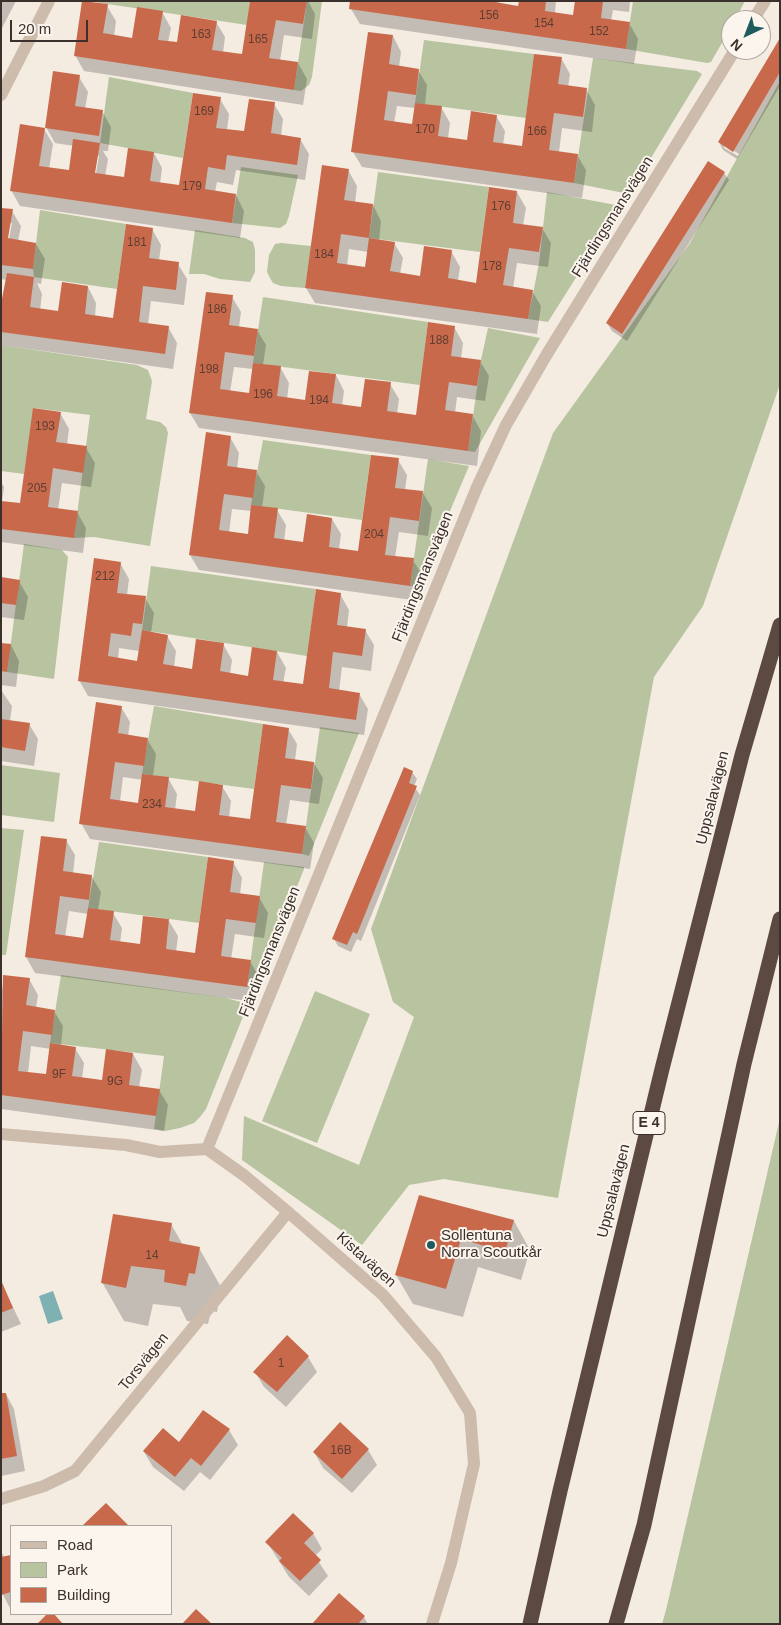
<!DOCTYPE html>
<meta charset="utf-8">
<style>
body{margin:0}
#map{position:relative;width:781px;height:1625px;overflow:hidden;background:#f4ebe1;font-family:Arial,sans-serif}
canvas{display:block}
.frame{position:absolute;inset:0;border:2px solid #3b302b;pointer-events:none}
.legend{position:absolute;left:10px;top:1525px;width:162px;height:90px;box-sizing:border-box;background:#fbf5ee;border:1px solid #aea6a0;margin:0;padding:6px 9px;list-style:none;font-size:15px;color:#3b302b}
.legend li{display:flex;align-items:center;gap:10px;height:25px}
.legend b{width:25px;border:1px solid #aea6a0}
.north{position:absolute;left:721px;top:10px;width:50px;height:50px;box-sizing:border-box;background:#fbf5ee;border:1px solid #aea6a0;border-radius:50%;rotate:223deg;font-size:14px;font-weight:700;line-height:20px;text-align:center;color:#3b302b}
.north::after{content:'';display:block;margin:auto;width:18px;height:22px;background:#1f5a5e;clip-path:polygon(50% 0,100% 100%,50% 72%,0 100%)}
.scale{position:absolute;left:10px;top:20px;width:78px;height:22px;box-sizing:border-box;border:2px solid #3b302b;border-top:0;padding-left:6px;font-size:15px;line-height:18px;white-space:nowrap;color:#3b302b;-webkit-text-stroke:4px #fbf5ee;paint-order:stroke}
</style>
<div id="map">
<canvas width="781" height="1625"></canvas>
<div class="frame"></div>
<ul class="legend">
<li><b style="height:6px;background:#cdbbac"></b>Road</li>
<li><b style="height:14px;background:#b8c4a0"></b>Park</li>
<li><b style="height:14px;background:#c8694b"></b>Building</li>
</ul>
<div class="north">N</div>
<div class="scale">20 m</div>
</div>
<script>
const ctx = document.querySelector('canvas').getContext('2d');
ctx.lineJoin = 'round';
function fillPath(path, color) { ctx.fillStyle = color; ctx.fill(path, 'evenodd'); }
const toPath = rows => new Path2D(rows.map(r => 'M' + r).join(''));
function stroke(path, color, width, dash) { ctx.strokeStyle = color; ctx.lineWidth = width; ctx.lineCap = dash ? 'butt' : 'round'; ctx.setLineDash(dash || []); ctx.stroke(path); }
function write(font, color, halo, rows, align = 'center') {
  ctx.font = font + ' Arial,sans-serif'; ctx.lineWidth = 4; ctx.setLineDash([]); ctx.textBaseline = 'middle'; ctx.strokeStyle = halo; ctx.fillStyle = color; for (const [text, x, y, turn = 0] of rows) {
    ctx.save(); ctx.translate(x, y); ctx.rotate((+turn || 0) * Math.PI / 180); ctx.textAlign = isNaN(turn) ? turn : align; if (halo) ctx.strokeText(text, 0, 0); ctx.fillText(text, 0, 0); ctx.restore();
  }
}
fillPath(toPath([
 [88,1,250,1,247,25],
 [307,1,322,1,312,77,309,85,301,91,294,90],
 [633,1,745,1,735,20,731,20,731,27,711,62,707,63,626,49],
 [424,40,534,54,526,118,415,103],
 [593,58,697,71,702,74,629,194,574,183],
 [109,77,193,93,183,158,100,143],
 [780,81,780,384,703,606,654,677,558,1198,444,1179,409,1185,362,1245,242,1160,244,1116,359,1165,414,1017,393,1002,371,929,553,433,690,243],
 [241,167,298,175,289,216,286,224,280,228,232,223],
 [378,172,489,187,480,252,369,238],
 [547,192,621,206,548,322,528,319,539,263],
 [40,210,126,224,117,289,34,277,33,269],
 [195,230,245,238,253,242,255,250,255,272,250,282,220,279,204,274,189,274],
 [281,243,311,246,305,288,281,286,273,283,270,278,267,272,269,255,275,244],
 [263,297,428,322,420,385,253,363],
 [488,328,540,338,475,452,468,451,481,360],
 [1,345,137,365,148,370,152,381,146,419,160,422,166,427,168,433,150,546,94,537,74,538,90,415,34,408,24,474,1,471],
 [263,440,371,455,362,520,251,505],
 [428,459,469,466,418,587,410,586],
 [24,544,62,550,68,557,54,679,7,672],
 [151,566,316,589,307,656,142,630],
 [154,706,263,724,254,789,142,774],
 [320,727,359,733,309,856,302,854],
 [1,765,60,773,54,822,1,815],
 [1,828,24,830,6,955,1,955],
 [99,842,208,857,199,923,88,908],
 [264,862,304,867,304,869,256,989,247,987],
 [61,975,226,998,248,1004,206,1109,200,1117,194,1123,180,1128,165,1131,154,1129,164,1056,50,1043],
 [315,991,370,1014,317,1143,262,1121],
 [780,1118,780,1624,662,1624,666,1610]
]), '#b8c4a0');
fillPath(toPath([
 [53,1291,63,1319,48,1324,39,1296]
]), '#7fb0b2');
fillPath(toPath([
 [1,1,16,1,1,30],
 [251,1,308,1,315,14,312,39,284,35,280,61,298,63,307,79,303,105,84,71,75,55,107,6,116,21,114,36,133,39,162,12,171,28,168,42,178,44,216,22,225,37,223,53,243,56],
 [352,1,499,1,499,5,520,8,520,1,556,1,555,13,574,16,576,1,630,1,629,12,613,10,611,21,629,23,638,39,634,64,360,24,351,9],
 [393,36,401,52,399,67,418,70,427,85,425,105,441,107,450,123,448,138,468,141,496,116,505,131,503,145,523,148,561,58,570,74,568,87,586,89,595,105,592,132,562,128,559,152,577,155,586,170,582,198,362,167,353,152],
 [397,106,415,108,413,125,394,123],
 [780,41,780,86,737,159,723,150,719,142],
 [724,145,739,154,738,156,724,148],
 [79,77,88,92,85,109,102,111,111,127,108,151,103,151,108,159,105,176,125,178,154,153,162,168,160,184,180,187,220,99,229,114,227,130,245,133,274,104,283,119,281,136,300,139,309,154,305,180,236,170,233,185,217,182,215,192,236,195,244,211,240,238,20,206,11,190,44,129,53,144,49,169,70,172,74,146,55,143,46,127],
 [96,156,99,156,95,179,93,179],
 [348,170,357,186,355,203,373,205,381,221,379,241,394,243,403,258,400,274,421,277,451,251,460,267,458,281,477,284,517,192,526,208,523,225,542,228,551,243,548,267,517,263,513,288,532,291,541,306,537,334,315,303,306,288],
 [349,249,368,252,366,268,347,266],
 [724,173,729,180,627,341,612,331,607,323],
 [1,209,12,211,21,226,18,241,36,244,45,259,41,284,37,283,42,294,40,310,59,312,88,287,96,303,95,317,114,320,152,229,161,245,159,261,178,264,187,279,184,305,151,301,148,324,168,327,177,343,173,369,1,345,1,306,7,280,1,279],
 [9,223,12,223,8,245,6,244],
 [232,297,241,312,239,327,257,330,266,345,263,365,280,367,289,383,287,399,306,401,336,375,344,391,342,406,362,408,390,384,399,399,397,414,417,416,454,327,463,343,461,358,480,361,489,376,485,401,457,397,455,413,472,415,481,431,477,466,199,428,190,413],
 [234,367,253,369,250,395,230,392],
 [60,413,69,429,67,445,86,448,95,463,91,487,62,483,58,510,77,512,86,528,83,553,1,542,1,482,4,487,2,502,21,505],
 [230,437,239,453,237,469,256,471,265,486,262,508,277,510,286,525,284,541,304,544,332,519,341,534,339,549,359,552,398,460,407,475,405,490,423,493,432,508,428,536,399,532,395,557,413,560,422,575,419,601,199,570,190,555],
 [232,509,252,511,249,536,229,533],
 [120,563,129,579,127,595,145,598,154,613,151,633,167,636,176,651,174,667,193,670,223,644,232,660,230,674,249,677,277,652,286,668,283,683,304,686,340,594,349,610,347,627,365,630,374,645,371,671,342,667,339,691,359,694,368,709,364,735,88,696,79,680],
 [119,648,139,651,138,662,118,659],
 [1,579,19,581,28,597,24,620,1,617],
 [1,644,11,645,19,661,16,687,1,685],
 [1,690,12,706,10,721,29,724,38,739,34,766,1,761],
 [121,707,130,722,128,736,147,739,156,754,153,776,168,778,177,794,175,810,196,813,222,786,231,801,229,817,251,820,288,729,297,744,295,760,314,763,323,778,319,804,290,800,286,825,305,827,314,843,310,869,90,839,81,823],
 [123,777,143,780,140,804,120,801],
 [412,772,417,779,414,786,420,795,361,941,357,939,351,952,338,946,334,939],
 [66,840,75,855,73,874,92,877,101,892,98,910,113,913,122,928,120,943,141,946,169,921,178,936,176,952,196,954,233,862,242,878,240,894,259,897,268,913,264,938,235,934,231,959,250,961,259,977,256,1002,35,973,26,957],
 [69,911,88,914,84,939,65,937],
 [4,976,29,979,38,995,36,1008,54,1011,63,1026,61,1046,75,1048,84,1063,82,1079,103,1081,133,1054,142,1070,139,1087,159,1090,168,1105,164,1131,1,1109,1,997],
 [31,1046,51,1049,47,1076,28,1073],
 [420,1197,514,1221,530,1250,521,1280,478,1267,463,1317,413,1304,396,1275],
 [171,1224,183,1245,199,1248,221,1287,217,1312,211,1311,208,1324,187,1321,180,1307,153,1304,148,1326,124,1321,102,1282],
 [1,1282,21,1324,1,1332],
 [287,1337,308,1357,317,1372,286,1407,264,1387,255,1372],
 [6,1394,14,1409,25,1471,1,1476,1,1395],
 [340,1424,368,1450,377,1465,352,1493,323,1468,314,1452],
 [229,1430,238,1445,210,1480,200,1472,184,1491,153,1467,144,1452],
 [313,1533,322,1549,315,1556,328,1576,309,1596,289,1577,267,1542],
 [1,1552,5,1558,11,1556,11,1610,1,1591],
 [364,1617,368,1624,314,1624]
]), '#0003');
fillPath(toPath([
 [82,1,108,4,103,33,132,38,137,7,163,11,158,40,177,42,181,15,217,21,212,50,242,54,250,1,307,1,303,24,276,20,269,58,298,62,294,90,74,56],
 [350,1,489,1,518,6,519,1,546,1,545,11,573,15,575,1,603,1,601,18,630,22,626,49,349,9],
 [368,32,393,35,389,64,419,69,416,95,388,91,384,120,412,124,415,103,442,106,438,136,467,140,471,111,497,115,493,142,522,146,534,54,562,57,558,84,587,88,583,117,554,113,549,150,578,154,574,183,351,152],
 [780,38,780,72,733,152,718,142],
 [53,71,80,75,75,106,103,110,99,136,45,128,39,166,69,170,73,139,100,143,95,173,124,177,128,148,154,152,150,181,179,185,193,93,221,97,216,128,244,131,249,99,275,102,271,133,301,138,297,165,227,155,225,170,208,167,205,189,236,194,232,223,10,191,20,124,45,128],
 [708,161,725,172,622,334,606,323],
 [322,165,349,169,344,200,373,204,369,238,341,234,337,263,365,267,369,238,395,242,390,271,420,276,424,246,452,250,448,278,476,283,489,187,517,191,513,223,543,227,539,252,509,248,503,285,533,290,528,319,305,288],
 [1,208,13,209,8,238,36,243,33,269,1,265],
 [126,224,153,228,149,258,179,262,176,290,143,286,139,322,169,326,165,354,1,332,1,304,7,273,34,277,30,307,58,311,62,282,88,286,85,314,113,318],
 [206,292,233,295,229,325,258,329,254,356,225,352,220,389,249,393,253,363,281,366,277,396,305,400,309,371,336,374,332,403,361,407,365,379,391,382,387,411,416,415,428,322,455,326,451,356,481,360,477,386,449,382,445,410,473,414,468,451,189,413],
 [33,408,61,412,56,442,87,446,83,473,53,468,48,507,78,511,74,538,1,529,1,501,20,503],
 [206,432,231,436,227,466,257,470,253,498,224,494,219,530,248,534,251,505,278,508,274,538,303,542,307,514,332,518,329,547,358,551,371,455,399,458,395,488,423,491,419,521,390,517,385,555,414,558,410,586,189,555],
 [94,558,121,562,117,593,146,596,142,624,133,623,131,636,111,633,108,656,137,661,142,630,168,635,163,664,192,669,196,639,224,643,220,671,248,676,252,647,277,651,273,680,303,684,316,589,341,593,337,625,366,629,362,656,333,652,329,688,360,693,356,720,78,681],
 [1,577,20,580,16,605,1,603],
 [1,643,11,644,7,672,1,671],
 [96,702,122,706,118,733,148,738,144,766,115,762,110,799,138,803,142,774,169,777,165,807,195,811,199,781,223,785,219,815,250,819,263,724,289,728,285,758,314,762,311,789,281,785,276,822,306,826,302,854,79,824],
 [1,719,30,723,25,751,1,747],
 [404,767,413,771,409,783,417,786,357,934,353,932,347,945,332,939],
 [41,836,67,839,63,871,92,875,89,900,60,896,55,934,83,938,88,908,114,911,110,940,140,944,143,916,169,919,166,949,195,953,208,857,234,861,230,892,260,896,256,923,226,919,221,956,251,960,247,987,25,957],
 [3,975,30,978,26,1005,55,1010,52,1035,23,1031,18,1071,46,1074,50,1043,76,1047,72,1076,102,1080,106,1049,133,1053,129,1085,160,1089,156,1116,1,1095],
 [419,1195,514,1220,505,1252,461,1239,446,1289,395,1275],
 [113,1214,172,1223,169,1241,200,1247,195,1274,189,1273,186,1286,164,1282,165,1270,131,1266,126,1288,101,1283],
 [1,1280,13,1308,1,1313],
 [287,1335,309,1356,277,1392,253,1372],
 [1,1393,6,1393,17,1456,1,1459],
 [203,1410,230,1429,201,1466,191,1458,175,1477,143,1451,163,1428,179,1442],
 [340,1422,369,1449,342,1479,313,1452],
 [106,1503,129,1526,82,1526],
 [293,1513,314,1533,304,1543,321,1560,300,1581,279,1561,282,1558,265,1542],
 [11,1555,11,1592,1,1595,1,1557],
 [339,1593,365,1616,358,1624,312,1624],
 [196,1609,212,1624,182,1624],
 [47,1614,54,1614,63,1624,37,1624]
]), '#c8694b');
stroke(toPath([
 [753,20,765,1],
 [1,95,49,1],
 [1,1134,126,1145,160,1152,207,1149,245,1176,288,1212,383,1295,436,1357,470,1413,474,1464,451,1563,432,1624],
 [207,1149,477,487,506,425,547,354,735,50],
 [1,1499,44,1486,75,1471,288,1212]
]), '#cdbbac', 12);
stroke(toPath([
 [530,1624,560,1491,662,1069,742,755,780,625],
 [616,1624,644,1525,744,1064,780,919]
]), '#5c4a42', 15);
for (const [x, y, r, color] of [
 [431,1245,5,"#1f5a5e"]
]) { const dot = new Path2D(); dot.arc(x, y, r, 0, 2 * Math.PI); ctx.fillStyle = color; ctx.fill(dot); stroke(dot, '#fbf5ee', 2); }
write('12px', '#5e3e33', null, [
 ["156",489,16],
 ["154",544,24],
 ["152",599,32],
 ["163",201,35],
 ["165",258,40],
 ["169",204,112],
 ["170",425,130],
 ["166",537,132],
 ["179",192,187],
 ["176",501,207],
 ["181",137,243],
 ["184",324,255],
 ["178",492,267],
 ["186",217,310],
 ["188",439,341],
 ["198",209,370],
 ["196",263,395],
 ["194",319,401],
 ["193",45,427],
 ["205",37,489],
 ["204",374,535],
 ["212",105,577],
 ["234",152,805],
 ["9F",59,1075],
 ["9G",115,1082],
 ["14",152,1256],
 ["1",281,1364],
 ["16B",341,1451]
]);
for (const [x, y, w] of [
 [649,1123,32]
]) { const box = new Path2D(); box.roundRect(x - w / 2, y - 11.5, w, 23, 4); ctx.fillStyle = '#fbf5ee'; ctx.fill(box); stroke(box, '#3b302b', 1); }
write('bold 14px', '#3b302b', null, [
 ["E 4",649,1123]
]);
write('15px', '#3b302b', '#fbf5ee', [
 ["Fjärdingsmansvägen",613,217,-58],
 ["Fjärdingsmansvägen",423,577,-68],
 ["Uppsalavägen",713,798,-76],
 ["Fjärdingsmansvägen",270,952,-68],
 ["Uppsalavägen",614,1191,-76],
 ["Kistavägen",366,1260,42],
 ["Torsvägen",144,1362,-51]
]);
write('15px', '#3b302b', '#fbf5ee', [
 ["Sollentuna",441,1236],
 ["Norra Scoutkår",441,1253]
], 'left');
</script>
